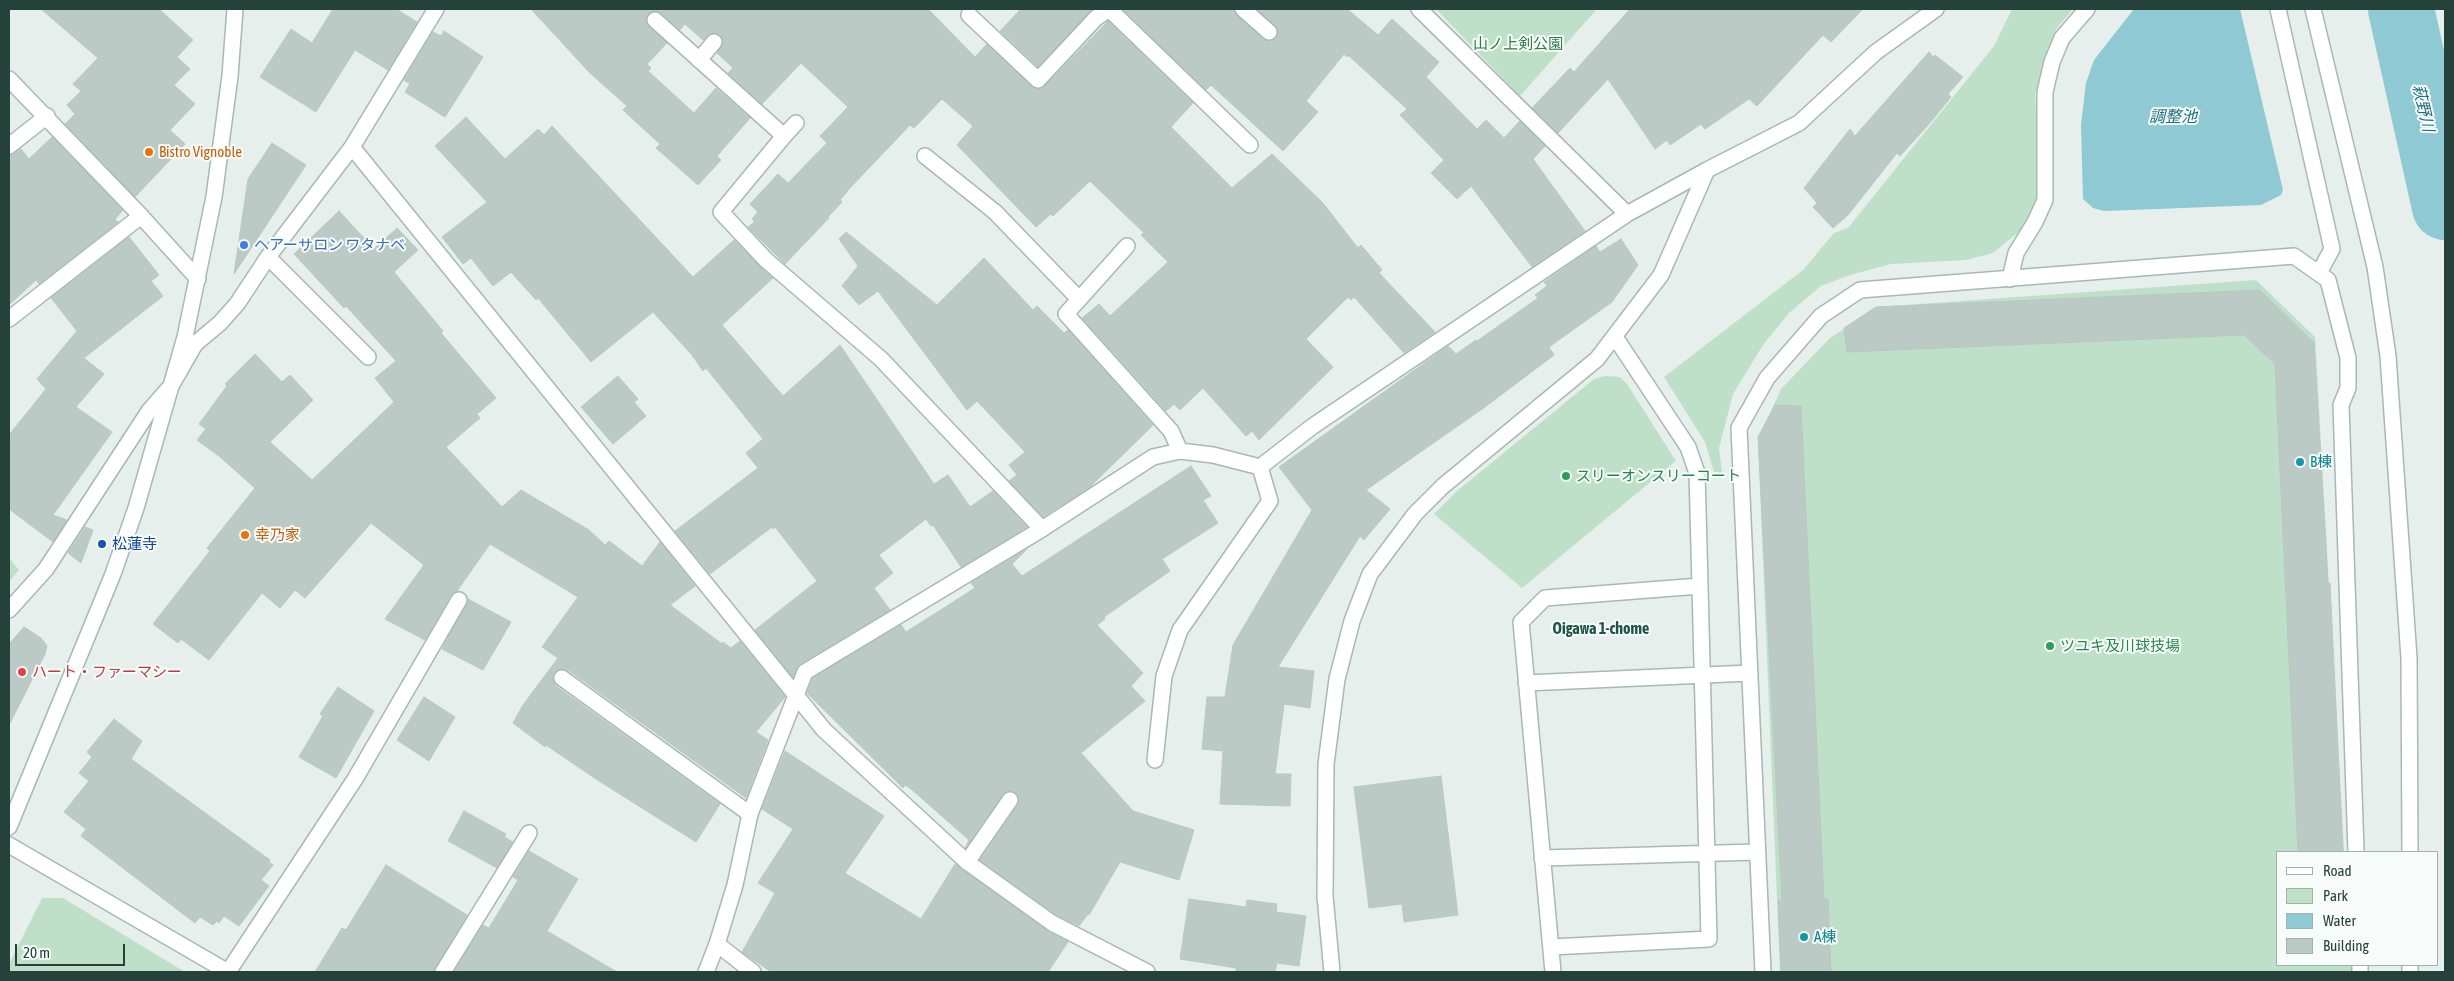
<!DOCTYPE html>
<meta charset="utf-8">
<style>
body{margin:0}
#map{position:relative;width:2454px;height:981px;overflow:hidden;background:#e6efeb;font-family:"Asap Condensed",sans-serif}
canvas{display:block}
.frame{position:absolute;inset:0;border:10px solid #24423a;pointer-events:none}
.legend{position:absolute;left:2276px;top:851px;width:162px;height:115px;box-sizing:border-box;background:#f7fbf9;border:1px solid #a3b1ad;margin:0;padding:6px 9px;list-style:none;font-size:15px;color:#24423a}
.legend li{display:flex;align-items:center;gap:10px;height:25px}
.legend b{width:25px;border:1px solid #a3b1ad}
.scale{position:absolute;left:15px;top:944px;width:110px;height:22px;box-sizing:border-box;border:2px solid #24423a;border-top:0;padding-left:6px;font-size:15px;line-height:18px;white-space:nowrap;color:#24423a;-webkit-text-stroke:4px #f7fbf9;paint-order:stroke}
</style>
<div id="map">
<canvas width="2454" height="981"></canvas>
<div class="frame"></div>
<ul class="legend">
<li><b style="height:6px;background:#fff"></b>Road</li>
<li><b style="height:14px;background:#bfe0c8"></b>Park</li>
<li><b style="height:14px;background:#8ec9d4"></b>Water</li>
<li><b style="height:14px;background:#bbcac4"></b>Building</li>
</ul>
<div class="scale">20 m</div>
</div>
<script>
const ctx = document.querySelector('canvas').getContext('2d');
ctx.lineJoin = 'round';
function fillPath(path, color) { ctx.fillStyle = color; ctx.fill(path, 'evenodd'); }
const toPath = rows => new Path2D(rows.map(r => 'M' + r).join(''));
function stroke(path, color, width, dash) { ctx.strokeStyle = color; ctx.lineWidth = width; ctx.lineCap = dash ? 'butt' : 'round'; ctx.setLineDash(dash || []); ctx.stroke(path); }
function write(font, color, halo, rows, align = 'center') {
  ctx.font = font + ' "Asap Condensed","Noto Sans JP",sans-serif'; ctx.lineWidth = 4; ctx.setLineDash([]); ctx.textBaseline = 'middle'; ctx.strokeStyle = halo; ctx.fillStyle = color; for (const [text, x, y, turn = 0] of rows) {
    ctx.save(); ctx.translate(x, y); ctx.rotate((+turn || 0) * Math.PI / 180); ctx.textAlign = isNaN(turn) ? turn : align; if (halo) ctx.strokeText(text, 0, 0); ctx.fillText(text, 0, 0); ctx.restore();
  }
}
fillPath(toPath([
 [1436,9,1597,9,1520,96],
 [2012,9,2073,9,2056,29,2035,93,2039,175,2036,199,2021,230,1993,253,1966,260,1891,264,1850,275,1821,286,1789,313,1763,345,1733,394,1719,448,1722,473,1714,472,1705,442,1664,377,1803,270,1834,233,1848,228,1994,46],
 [2256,280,2315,337,2344,852,2278,852,2278,965,2351,965,2351,972,1780,972,1758,440,1781,389,1830,338,1877,307],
 [1605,376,1620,377,1627,384,1676,461,1522,588,1434,514,1457,491,1594,379],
 [9,558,19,570,9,582],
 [42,898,63,898,185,972,9,972,9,964]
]), '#bfe0c8');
fillPath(toPath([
 [2134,9,2240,9,2283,190,2281,195,2261,205,2104,211,2093,208,2083,199,2081,125,2086,83,2094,60]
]), '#8ec9d4');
stroke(toPath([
 [2401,9,2445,207]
]), '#8ec9d4', 66);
const building = toPath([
 [41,9,159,9,193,40,177,57,190,69,174,85,195,104,170,130,185,144,135,197,65,124,75,114,67,105,81,91,73,84,98,58,41,9],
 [333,9,396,9,417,22,388,70,355,50,316,112,260,77,291,29,312,43,333,9],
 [531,9,928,9,975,57,987,44,1036,89,1045,86,1108,21,1193,103,1171,127,1232,188,1272,154,1322,202,1358,248,1361,245,1382,270,1379,273,1435,332,1404,353,1354,297,1351,300,1348,297,1306,339,1333,367,1259,440,1252,431,1246,436,1203,388,1180,410,1174,404,1166,411,1082,318,1099,304,1110,316,1168,262,1141,235,1144,233,1090,181,1053,216,1051,214,1036,227,957,145,973,126,942,99,914,128,910,125,849,189,840,200,842,202,828,217,829,218,785,264,748,227,755,222,752,219,758,212,750,204,778,174,788,183,827,143,820,136,848,107,801,63,762,104,728,73,733,68,717,53,723,44,720,35,711,33,703,40,685,24,680,30,661,13,652,11,646,18,646,23,667,43,647,64,651,68,648,71,694,113,716,88,750,118,717,156,721,160,698,185,656,148,660,144,623,110,627,106,589,72,531,9],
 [1021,9,1093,9,1038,67,1000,31,1021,9],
 [1122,9,1234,9,1237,16,1268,41,1276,39,1278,30,1257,9,1347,9,1378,35,1392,19,1439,62,1426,77,1477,129,1486,120,1504,138,1520,121,1545,146,1533,159,1585,231,1532,267,1471,186,1457,199,1431,173,1444,160,1400,115,1407,109,1348,55,1347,57,1344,54,1306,101,1318,112,1283,151,1211,85,1206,90,1122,9],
 [1630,9,1863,9,1831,42,1823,35,1757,106,1749,99,1705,129,1701,124,1670,145,1667,140,1655,149,1608,79,1558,133,1532,108,1570,68,1574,72,1630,9],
 [444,31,483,57,445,117,405,92,410,84,404,80,433,32,441,36,444,31],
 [1929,52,1933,57,1935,55,1963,77,1948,94,1951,97,1929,124,1900,156,1897,153,1848,215,1833,228,1813,207,1817,203,1804,188,1850,129,1855,136,1929,52],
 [466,117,505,159,538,129,544,135,552,126,693,277,734,240,773,278,722,325,783,396,840,345,934,484,948,475,970,507,993,491,1027,527,961,567,933,525,931,526,926,519,879,555,893,573,874,588,890,610,800,664,793,677,755,630,817,581,775,527,773,529,772,527,710,574,675,531,758,468,746,453,763,439,706,368,703,371,692,355,653,312,591,362,538,298,536,300,511,272,493,286,471,258,463,264,442,237,487,202,435,146,466,117],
 [52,137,123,210,115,219,118,222,39,284,36,280,9,305,9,155,21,149,29,159,52,137],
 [272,143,306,165,234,274,248,179,272,143],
 [339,211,374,249,397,228,418,250,394,272,443,331,441,333,496,398,477,414,480,418,446,447,502,507,521,490,589,530,605,545,609,541,642,566,660,542,695,586,670,605,722,644,723,642,731,648,740,641,785,697,756,732,768,740,746,798,568,670,559,669,554,673,553,681,556,686,720,804,696,842,596,779,546,745,545,747,513,723,523,705,558,658,542,647,578,597,490,544,457,591,451,595,425,640,385,619,424,565,371,523,305,598,295,590,280,608,262,593,209,660,181,639,178,643,153,624,210,551,207,548,255,488,219,456,197,440,206,429,199,424,227,386,225,384,255,354,282,382,290,375,313,400,270,442,312,480,394,402,375,378,396,361,346,306,344,308,294,254,339,211],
 [846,232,937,305,984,258,1033,310,1037,306,1064,333,1068,330,1153,425,1090,487,1043,517,1009,481,1017,475,1009,465,1025,452,977,401,967,410,878,291,859,305,842,286,858,266,839,239,846,232],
 [129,237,159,275,151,281,163,296,84,358,104,374,76,407,112,432,53,515,67,520,53,542,9,509,9,435,46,389,37,379,77,331,51,298,129,237],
 [1621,239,1638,265,1612,302,1549,347,1554,355,1485,407,1366,490,1390,509,1364,540,1360,536,1278,667,1314,671,1310,708,1284,704,1275,774,1291,774,1290,806,1220,804,1223,751,1202,749,1207,697,1225,697,1233,645,1312,510,1279,467,1448,346,1456,354,1476,340,1477,341,1538,298,1535,295,1547,286,1544,282,1596,246,1600,252,1621,239],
 [2260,290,2314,343,2328,584,2330,583,2343,852,2298,852,2275,364,2244,335,1847,352,1844,328,1876,307,2260,290],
 [618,376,638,399,634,402,646,416,613,444,581,407,618,376],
 [1775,405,1801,406,1824,899,1828,899,1831,972,1781,972,1778,901,1782,901,1758,437,1775,405],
 [1191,466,1211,496,1203,500,1218,523,1162,559,1170,571,1104,617,1105,619,1097,625,1143,673,1131,686,1145,701,1081,753,1133,811,1194,830,1179,880,1120,862,1089,915,1088,914,1079,926,1057,915,980,860,1018,805,1019,800,1016,793,1010,791,1003,794,965,848,969,840,911,789,905,785,903,788,807,693,813,678,901,625,906,632,975,588,971,583,1027,549,1012,564,1022,576,1191,466],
 [85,527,93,530,81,563,68,553,85,527],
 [468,599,511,622,483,670,442,649,468,599],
 [24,627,41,638,47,646,45,654,9,725,9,644,24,627],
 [338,687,374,711,336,778,299,757,323,716,320,714,338,687],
 [424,697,455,717,429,761,397,740,424,697],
 [114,719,142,741,131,759,270,860,269,862,273,865,261,880,269,886,239,926,224,916,219,923,217,921,213,925,200,917,195,923,81,836,86,829,64,812,89,781,79,773,92,757,87,752,114,719],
 [785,751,884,816,845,873,921,919,955,864,1047,931,1068,942,1048,972,771,972,742,952,775,893,758,883,793,829,762,809,785,751],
 [1441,776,1458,915,1404,922,1402,904,1369,908,1354,787,1441,776],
 [464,811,506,834,504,837,513,842,497,868,448,841,464,811],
 [529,851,578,879,547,931,617,972,454,972,483,925,489,928,518,880,513,877,529,851],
 [386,865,467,915,434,972,315,972,342,928,346,930,386,865],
 [1189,899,1246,907,1247,900,1277,904,1276,912,1306,916,1299,966,1277,963,1275,972,1236,972,1236,968,1180,959,1189,899]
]);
fillPath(building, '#bbcac4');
stroke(building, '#b8c9c2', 1);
const lane = toPath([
 [1109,9,1250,145],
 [1243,9,1269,32],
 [2278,9,2332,249,2319,273],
 [969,15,1038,80,1096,18,1109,9],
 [655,20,784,136,721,212,766,260,881,359,1042,529],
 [699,60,714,42],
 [784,136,796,123],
 [9,146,47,116],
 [925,156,995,212,1078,298],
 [1127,246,1066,314,1171,431,1180,451,1213,455,1260,467],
 [268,257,368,357],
 [2010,279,2016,253,2035,222,2045,200,2045,92,2052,62,2062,38,2087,9],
 [9,319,141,216],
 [562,678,750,814],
 [1526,683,1750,673],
 [1542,858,1757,852],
 [967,862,1010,800],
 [717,944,753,972],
 [1551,947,1709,939,1700,586],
 [2360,965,2360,972],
 [228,972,355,779,459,600],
 [443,972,529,833],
 [1553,972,1521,622,1545,598,1700,586,1697,473,1688,447,1615,337],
 [1763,972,1739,428,1767,378,1821,316,1860,290,2294,256,2328,280,2348,358,2348,388,2341,405,2356,852]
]);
const street = toPath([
 [1419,9,1627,214],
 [2313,9,2375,267,2388,356,2409,658,2410,852],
 [9,79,141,216,198,279],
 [352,147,824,730,967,862,1052,923,1147,972],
 [9,610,46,569,149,411,171,386,195,344,220,323,237,304,268,257,352,147,436,9],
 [1155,760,1164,676,1180,630,1270,501,1260,467,1313,426,1627,214,1707,170,1799,123,1876,52,1936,9],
 [2410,965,2410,972],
 [706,972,717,944,735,885,750,814,805,672,1042,529,1153,457,1180,451],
 [1332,972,1325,896,1326,764,1337,679,1352,621,1370,574,1415,514,1443,486,1597,359,1661,275,1707,170]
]);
const secondary = toPath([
 [9,827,113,574,136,508,185,337,214,197,230,76,235,9],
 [9,845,228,972]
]);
stroke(lane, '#a8b8b2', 18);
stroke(street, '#a8b8b2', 18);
stroke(secondary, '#a4bbb3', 18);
stroke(lane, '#fff', 15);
stroke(street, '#fff', 15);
stroke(secondary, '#fff', 15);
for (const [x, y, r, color] of [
 [149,152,5,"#e8710a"],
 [244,245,5,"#3f7fe0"],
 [2300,462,5,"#0f9aa8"],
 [1566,476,5,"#2e9e5b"],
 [245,535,5,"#e8710a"],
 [102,544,5,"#1a4fb4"],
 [2050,646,5,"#2e9e5b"],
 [22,672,5,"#e0444e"],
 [1804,937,5,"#0f9aa8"]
]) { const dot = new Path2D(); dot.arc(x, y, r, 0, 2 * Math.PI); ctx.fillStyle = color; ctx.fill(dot); stroke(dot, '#f7fbf9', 2); }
write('15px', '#2d7a4b', '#f7fbf9', [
 ["山ノ上剣公園",1518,44]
]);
write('15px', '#c56008', '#f7fbf9', [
 ["Bistro Vignoble",159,152],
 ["幸乃家",255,535]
], 'left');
write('15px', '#366cbe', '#f7fbf9', [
 ["ヘアーサロン ワタナベ",254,245]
], 'left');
write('15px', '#0d838f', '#f7fbf9', [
 ["B棟",2310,462],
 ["A棟",1814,937]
], 'left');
write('15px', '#27864d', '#f7fbf9', [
 ["スリーオンスリーコート",1576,476],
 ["ツユキ及川球技場",2060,646]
], 'left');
write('15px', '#164399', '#f7fbf9', [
 ["松蓮寺",112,544]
], 'left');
write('15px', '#be3a42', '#f7fbf9', [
 ["ハート・ファーマシー",32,672]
], 'left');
write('italic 16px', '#1c6f80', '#f7fbf9', [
 ["萩野川",2423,108,77],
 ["調整池",2173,117]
]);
write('bold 16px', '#1f5548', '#f7fbf9', [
 ["Oigawa 1-chome",1601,629]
]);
</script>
